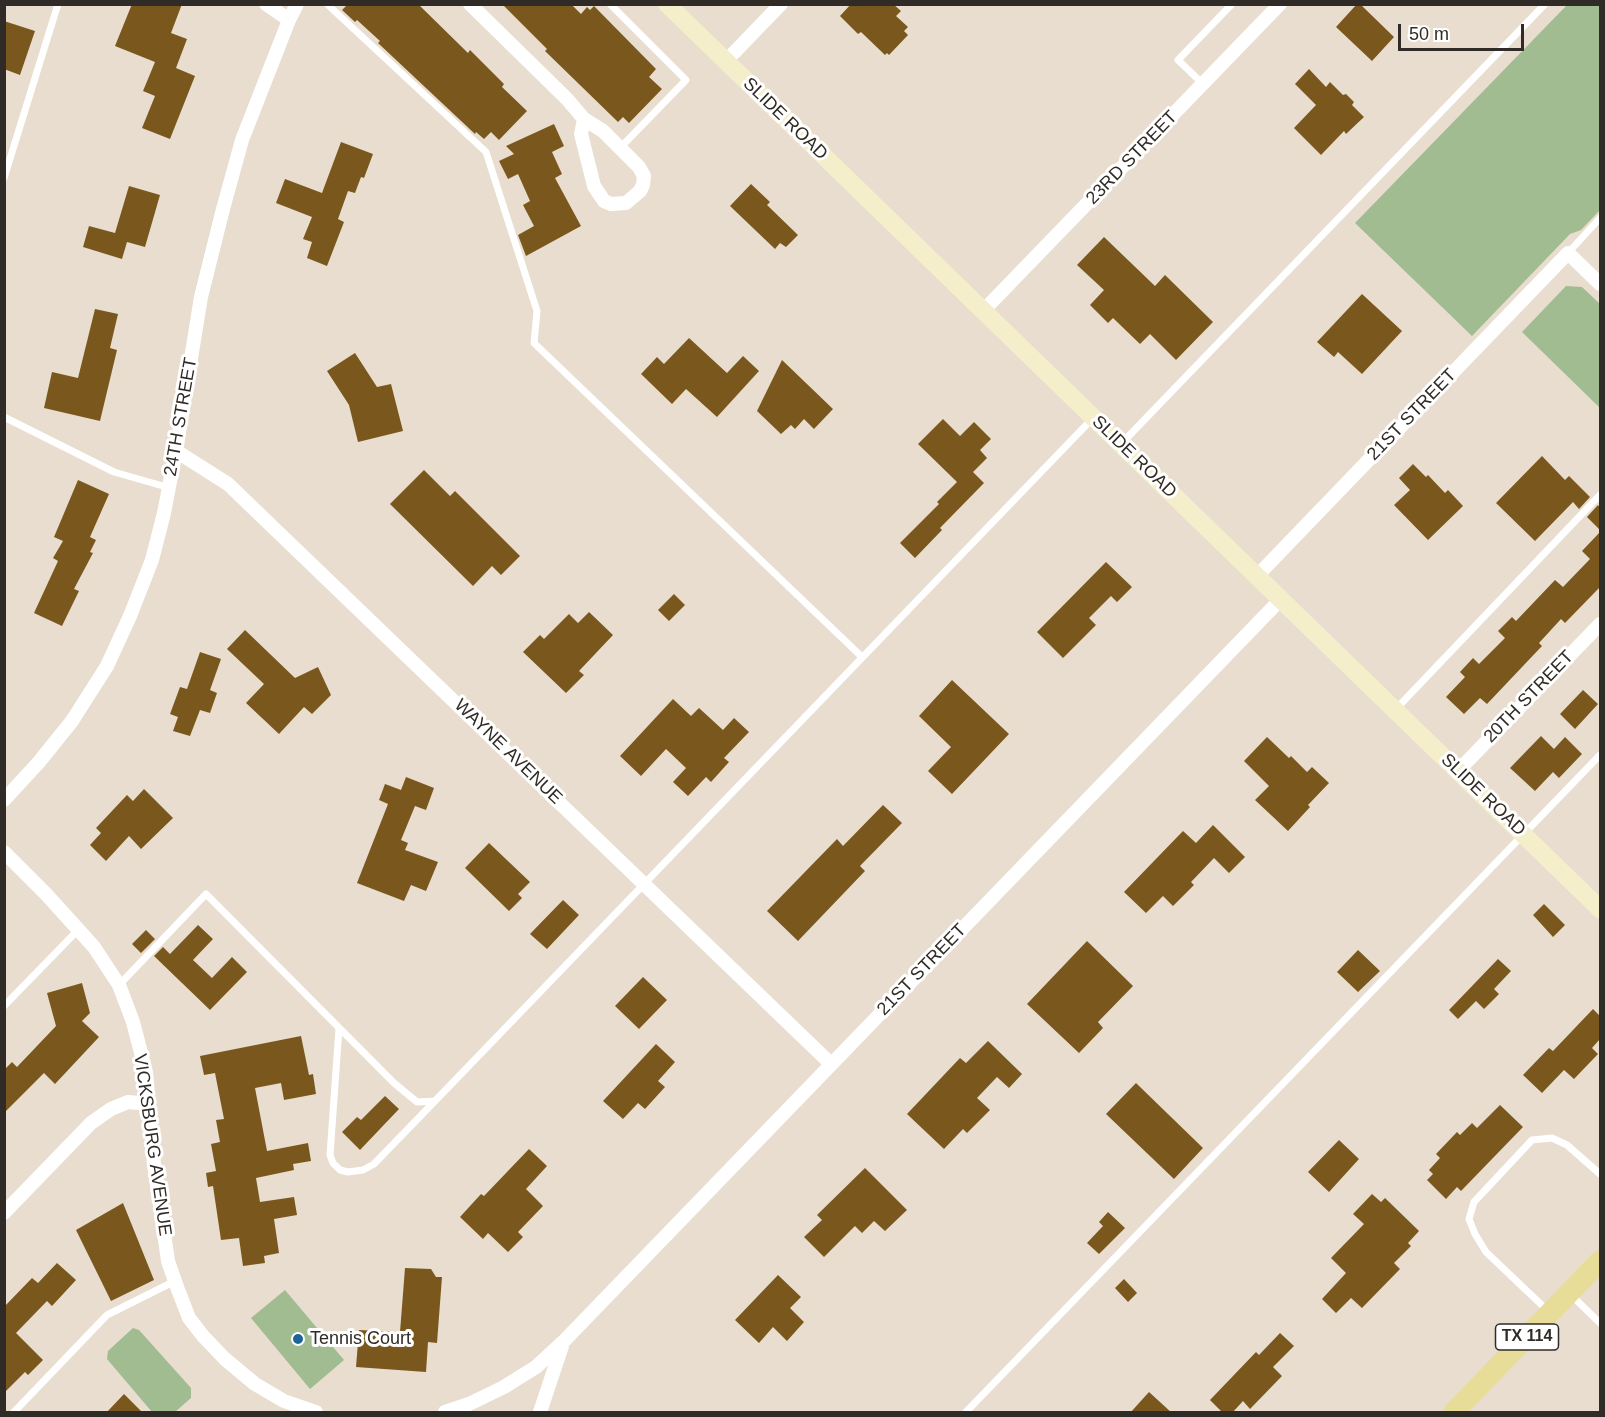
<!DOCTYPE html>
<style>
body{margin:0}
#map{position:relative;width:1605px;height:1417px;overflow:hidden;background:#e8ddce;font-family:Arial,sans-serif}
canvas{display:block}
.frame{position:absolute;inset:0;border:6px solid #302b26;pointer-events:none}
.scale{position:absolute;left:1398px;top:24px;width:126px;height:27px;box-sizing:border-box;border:3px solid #302b26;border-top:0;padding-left:8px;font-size:18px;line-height:21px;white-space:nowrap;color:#302b26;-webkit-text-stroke:4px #fff;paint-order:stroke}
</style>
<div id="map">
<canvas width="1605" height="1417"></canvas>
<div class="frame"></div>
<div class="scale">50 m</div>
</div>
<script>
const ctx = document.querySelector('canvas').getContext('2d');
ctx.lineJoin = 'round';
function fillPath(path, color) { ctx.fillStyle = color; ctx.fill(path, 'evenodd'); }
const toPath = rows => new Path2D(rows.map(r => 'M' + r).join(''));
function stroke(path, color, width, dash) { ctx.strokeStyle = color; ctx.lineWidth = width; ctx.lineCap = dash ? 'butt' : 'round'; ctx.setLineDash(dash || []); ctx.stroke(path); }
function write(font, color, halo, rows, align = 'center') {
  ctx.font = font + ' Arial,sans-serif'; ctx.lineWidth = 6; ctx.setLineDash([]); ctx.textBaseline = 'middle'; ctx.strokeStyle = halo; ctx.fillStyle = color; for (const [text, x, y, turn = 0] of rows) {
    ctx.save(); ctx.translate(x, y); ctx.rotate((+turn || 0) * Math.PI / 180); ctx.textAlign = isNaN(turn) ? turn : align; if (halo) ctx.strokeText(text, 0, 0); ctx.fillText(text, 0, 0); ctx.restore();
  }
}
fillPath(toPath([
 [1567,5,1600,5,1600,210,1581,230,1570,234,1472,336,1355,223],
 [1566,286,1582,287,1600,304,1600,408,1522,332],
 [285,1290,344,1360,310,1389,251,1318],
 [133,1328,139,1330,191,1388,191,1398,175,1412,152,1412,107,1359,108,1351]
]), '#a1bc90');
fillPath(toPath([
 [132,4,182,4,171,33,187,39,176,68,195,76,170,139,142,128,155,96,143,91,155,62,115,46],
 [348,4,418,4,468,53,470,50,504,84,502,87,527,111,499,140,491,132,484,139,476,132,475,134,378,43,380,41,357,20,355,22,342,10],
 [502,4,571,4,581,14,587,7,590,10,594,6,656,69,649,77,662,89,629,123,623,117,618,122,545,51,547,49],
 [851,4,893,4,901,11,896,16,908,27,904,31,908,35,889,55,887,53,885,55,861,32,858,34,840,16],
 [1357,4,1360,4,1394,37,1372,61,1336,27],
 [4,21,35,31,20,75,4,69],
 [1309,69,1326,87,1330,82,1343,95,1346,94,1354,102,1352,105,1364,117,1346,134,1344,131,1321,155,1294,128,1316,105,1295,84],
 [554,124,564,146,552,152,562,174,555,178,581,226,526,256,518,235,534,226,523,205,530,201,518,174,508,179,499,161,514,154,506,146],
 [341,142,373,154,364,178,361,177,355,193,348,191,338,219,344,222,327,266,307,258,312,242,303,239,312,217,276,203,285,179,322,193],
 [751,184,770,202,767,205,798,235,786,247,780,243,775,249,730,206],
 [129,186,160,195,145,247,127,242,122,259,83,247,89,226,115,233],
 [1104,237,1155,286,1165,275,1213,322,1176,360,1150,334,1140,344,1113,318,1108,323,1090,305,1104,290,1077,265],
 [1362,294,1402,331,1362,374,1338,352,1334,357,1317,342],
 [95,309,118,314,110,348,117,350,100,421,44,408,52,372,78,378],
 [689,338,727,373,743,356,759,371,717,417,686,389,672,404,641,374,657,357,664,364],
 [355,353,377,387,391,384,403,431,358,442,349,405,327,371],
 [782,360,833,409,814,429,804,419,795,429,791,425,781,434,757,411],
 [943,419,960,436,974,422,991,439,980,450,987,458,973,472,984,483,940,528,942,530,915,558,900,543,939,504,937,502,957,482,918,444],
 [1542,456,1565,480,1569,476,1590,497,1579,509,1573,502,1535,541,1496,503],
 [1413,464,1426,477,1428,475,1445,493,1448,490,1463,506,1428,540,1394,505,1410,490,1399,478],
 [424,470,450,496,455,491,520,556,501,575,492,566,473,586,390,504],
 [78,480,109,494,90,537,96,540,90,552,93,553,74,589,79,591,62,626,34,613,58,561,53,558,63,541,54,537],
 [1598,505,1600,508,1600,530,1587,517],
 [1600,532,1600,587,1565,623,1561,619,1539,643,1542,646,1487,704,1480,698,1464,714,1446,697,1465,677,1460,672,1473,658,1479,664,1505,638,1498,631,1512,617,1516,621,1555,580,1563,587,1590,559,1582,551],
 [1106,562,1132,587,1117,602,1111,596,1089,618,1096,625,1063,658,1037,632],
 [674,594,685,605,669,621,658,610],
 [589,612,613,635,579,671,584,675,566,693,523,652,540,635,544,639,569,614,578,623],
 [245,630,295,678,318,667,331,695,312,714,304,707,279,734,246,703,264,684,227,649],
 [200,652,221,659,210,690,217,693,210,713,200,710,190,736,173,731,178,717,170,714,180,687,187,689],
 [952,680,1009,734,952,794,928,771,951,747,919,716],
 [1583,690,1598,704,1575,729,1560,714],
 [673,699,691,716,699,708,723,730,734,718,749,732,724,758,729,762,711,782,706,777,688,796,673,782,686,768,666,749,641,776,620,756],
 [1541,736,1554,749,1565,737,1582,754,1559,778,1553,772,1535,791,1510,768],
 [1267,737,1289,758,1291,756,1307,772,1312,767,1329,783,1308,805,1310,807,1288,831,1255,800,1269,786,1244,761],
 [406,777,434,788,426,810,415,806,401,840,408,843,405,850,438,862,426,891,411,885,404,901,357,883,388,804,379,800,385,784,401,790],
 [144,789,173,818,141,849,129,836,106,861,90,845,101,833,96,828,127,795,133,801],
 [883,805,902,823,860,866,865,871,798,941,767,911,837,839,843,846],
 [1213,825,1245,857,1229,873,1214,858,1191,882,1194,885,1173,906,1163,896,1146,913,1124,892,1183,831,1196,843],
 [489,843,530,882,518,894,522,898,509,911,465,868],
 [563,900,579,915,547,949,530,934],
 [1544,904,1565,925,1553,937,1533,915],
 [198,925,213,939,193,960,212,978,232,957,247,972,210,1010,154,956,163,947,170,954],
 [146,930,155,939,141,953,132,944],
 [1087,941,1133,986,1098,1022,1103,1028,1079,1053,1027,1004],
 [1358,950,1380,971,1358,992,1337,972],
 [1498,959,1511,971,1494,989,1499,994,1484,1009,1476,1001,1458,1019,1449,1010],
 [643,977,667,1000,639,1029,615,1006],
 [82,983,90,1013,82,1021,99,1037,55,1084,44,1073,4,1113,4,1070,12,1062,17,1067,56,1026,47,993],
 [1593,1009,1600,1016,1600,1039,1592,1048,1598,1054,1574,1079,1564,1070,1542,1093,1523,1075,1549,1048,1553,1051],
 [301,1036,309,1075,313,1074,316,1094,284,1100,281,1083,255,1088,267,1151,308,1143,311,1161,293,1164,294,1170,256,1178,260,1202,294,1197,297,1215,274,1219,279,1253,264,1256,265,1263,243,1266,239,1238,221,1240,213,1186,208,1187,206,1173,216,1171,211,1144,220,1142,216,1120,224,1119,215,1073,204,1075,200,1056],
 [988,1041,1022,1074,1009,1088,997,1077,977,1098,990,1110,967,1133,963,1129,944,1149,907,1114,960,1058,966,1063],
 [656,1044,675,1062,658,1081,665,1087,645,1109,638,1103,623,1119,603,1101],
 [1136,1083,1203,1148,1174,1179,1106,1114],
 [385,1096,399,1109,360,1150,342,1132,357,1117,361,1120],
 [1500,1105,1523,1127,1461,1191,1457,1187,1446,1199,1427,1180,1433,1174,1429,1170,1440,1158,1436,1154,1457,1132,1460,1135,1472,1123,1477,1128],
 [1339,1140,1359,1159,1329,1192,1308,1172],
 [529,1149,547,1166,526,1189,543,1206,518,1232,523,1237,508,1252,488,1233,483,1239,460,1217,481,1194,484,1196],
 [865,1168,907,1210,885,1231,874,1221,862,1233,855,1226,824,1257,804,1237,822,1220,817,1215],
 [1372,1194,1381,1202,1385,1198,1419,1231,1408,1243,1411,1246,1394,1263,1400,1269,1362,1308,1351,1298,1336,1313,1322,1299,1346,1273,1331,1258,1364,1224,1353,1214],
 [123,1203,154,1280,111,1301,76,1230],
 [1108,1212,1125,1228,1099,1254,1087,1243,1103,1226,1099,1222],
 [57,1263,76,1280,52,1306,47,1301,16,1333,43,1360,28,1375,25,1372,4,1393,4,1307,32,1278,38,1283],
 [405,1268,431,1269,436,1277,442,1277,437,1343,428,1342,426,1372,356,1367,359,1330,400,1332],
 [778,1275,801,1297,790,1308,804,1322,787,1341,773,1327,759,1343,735,1320],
 [1124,1279,1137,1293,1128,1302,1115,1288],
 [1280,1333,1294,1346,1273,1367,1282,1376,1250,1409,1243,1401,1232,1413,1223,1413,1210,1400,1256,1352,1259,1355],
 [1149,1392,1172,1413,1130,1413],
 [124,1394,143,1413,106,1413]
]), '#7a581d');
stroke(toPath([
 [327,4,486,152,537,311,534,343,862,657],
 [610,4,686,80,620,148],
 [1203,84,1178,60,1232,4],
 [4,178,58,4],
 [1568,253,1600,218],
 [4,417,114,472,170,488],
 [1122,443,1545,4],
 [1395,710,1600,495],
 [119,985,206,894,394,1083,417,1102,435,1101,1093,418],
 [4,1006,78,930],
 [339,1028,330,1155,333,1163,340,1170,348,1172,363,1170,374,1164,435,1101],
 [1570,1294,1600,1323],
 [1548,1311,1486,1252,1475,1234,1469,1219,1474,1202,1532,1140,1552,1138,1567,1145,1600,1174],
 [14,1412,107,1315,175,1281],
 [966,1412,1600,755]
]), '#fff', 7);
stroke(toPath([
 [266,4,289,20],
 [470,4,567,99,584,119,603,131,639,167,644,176,643,185,640,191,626,203,611,204,604,201,594,186,581,134,584,119],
 [726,61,781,4],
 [983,311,1280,4],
 [176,451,228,484,831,1064],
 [1257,576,1568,253,1600,284],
 [1458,771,1600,624],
 [4,800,39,762,72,721,107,666,130,616,152,560,164,513,176,451,201,297,223,209,242,140,289,20,297,4],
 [4,852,46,894,94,947,119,985,133,1022,146,1072,154,1164,168,1261,177,1287,189,1318,203,1336,225,1359,255,1384,284,1401,316,1412],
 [4,1213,91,1123,111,1109,128,1102,149,1104],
 [445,1412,469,1404,504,1387,536,1367,563,1342,1281,599],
 [540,1412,562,1346]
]), '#fff', 14);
stroke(toPath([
 [667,4,1600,909]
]), '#f4eecb', 18);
stroke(toPath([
 [1454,1412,1600,1261]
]), '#e8dd98', 21);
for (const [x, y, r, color] of [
 [298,1339,6,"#1f6398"]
]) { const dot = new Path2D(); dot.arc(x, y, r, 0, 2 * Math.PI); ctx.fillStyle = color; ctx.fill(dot); stroke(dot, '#fff', 2); }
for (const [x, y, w] of [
 [1527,1337,63]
]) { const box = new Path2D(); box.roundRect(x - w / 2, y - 13, w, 26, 4.5); ctx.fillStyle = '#fff'; ctx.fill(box); stroke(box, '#302b26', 1.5); }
write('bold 16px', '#302b26', null, [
 ["TX 114",1527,1337]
]);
write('18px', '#302b26', '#fff', [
 ["SLIDE ROAD",785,119,44],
 ["23RD STREET",1132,158,-46],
 ["21ST STREET",1412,415,-46],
 ["24TH STREET",181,417,-80],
 ["SLIDE ROAD",1134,457,44],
 ["20TH STREET",1529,697,-46],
 ["WAYNE AVENUE",508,752,44],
 ["SLIDE ROAD",1483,795,44],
 ["21ST STREET",922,970,-46],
 ["VICKSBURG AVENUE",152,1145,82]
]);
write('18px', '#302b26', '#fff', [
 ["Tennis Court",310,1339]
], 'left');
</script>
